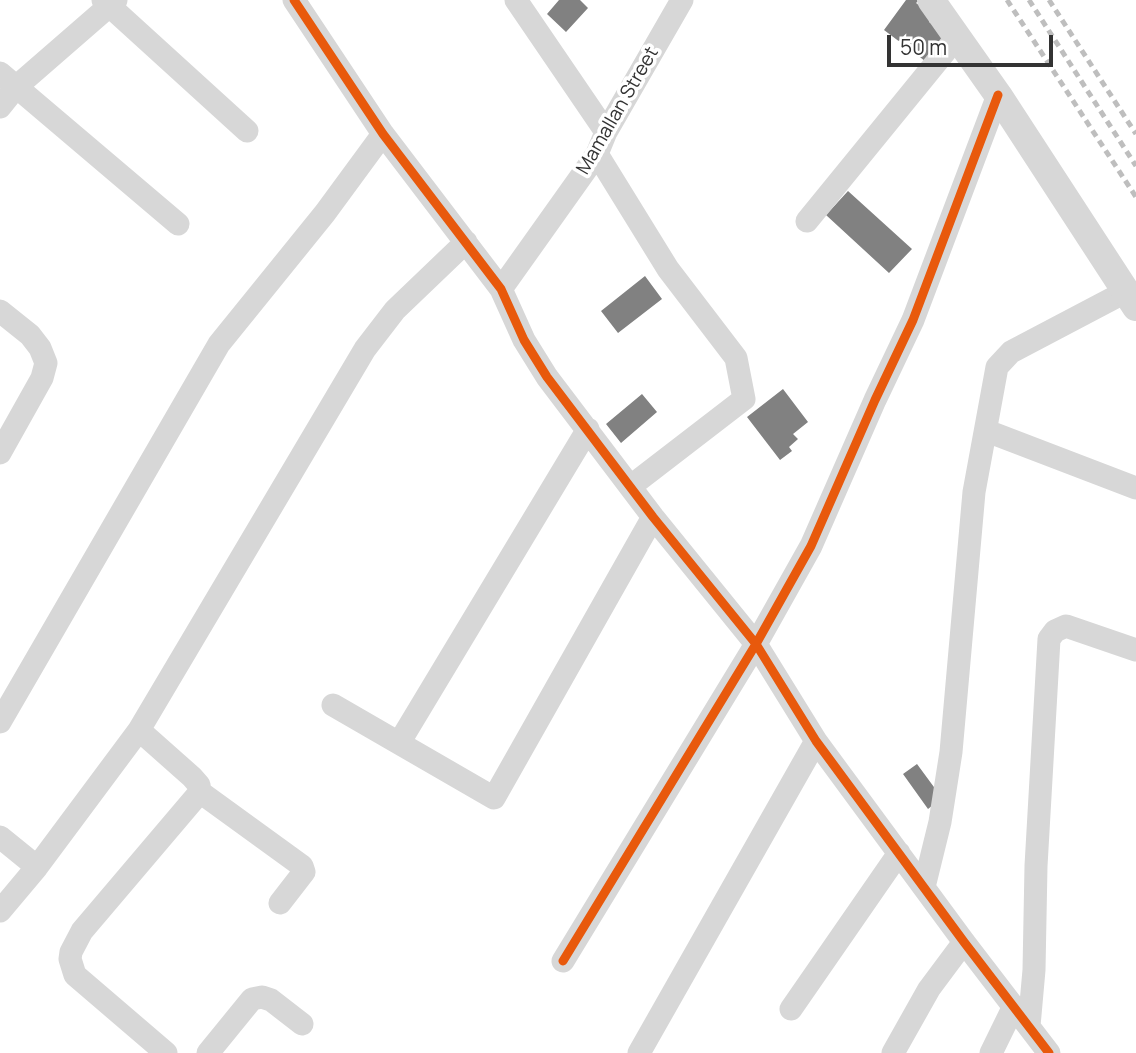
<!DOCTYPE html>
<style>
body{margin:0}
#map{position:relative;width:1136px;height:1053px;overflow:hidden;background:#fff;font-family:Manrope,sans-serif}
canvas{display:block}
.scale{position:absolute;left:887px;top:35px;width:166px;height:32px;box-sizing:border-box;border:4px solid #333;border-top:0;padding-left:9px;font-size:21px;line-height:24px;white-space:nowrap;color:#333;-webkit-text-stroke:5px #fff;paint-order:stroke}
</style>
<div id="map">
<canvas width="1136" height="1053"></canvas>
<div class="scale">50 m</div>
</div>
<script>
const ctx = document.querySelector('canvas').getContext('2d');
ctx.lineJoin = 'round';
function fillPath(path, color) { ctx.fillStyle = color; ctx.fill(path, 'evenodd'); }
const toPath = rows => new Path2D(rows.map(r => 'M' + r).join(''));
function stroke(path, color, width, dash) { ctx.strokeStyle = color; ctx.lineWidth = width; ctx.lineCap = dash ? 'butt' : 'round'; ctx.setLineDash(dash || []); ctx.stroke(path); }
function write(font, color, halo, rows, align = 'center') {
  ctx.font = font + ' Manrope,sans-serif'; ctx.lineWidth = 7; ctx.setLineDash([]); ctx.textBaseline = 'middle'; ctx.strokeStyle = halo; ctx.fillStyle = color; for (const [text, x, y, turn = 0] of rows) {
    ctx.save(); ctx.translate(x, y); ctx.rotate((+turn || 0) * Math.PI / 180); ctx.textAlign = isNaN(turn) ? turn : align; if (halo) ctx.strokeText(text, 0, 0); ctx.fillText(text, 0, 0); ctx.restore();
  }
}
fillPath(toPath([
 [559,0,580,0,588,8,566,32,547,14],
 [906,0,919,0,916,3,926,10,931,19,929,22,935,26,934,28,944,36,925,61,884,30],
 [848,191,912,249,889,273,826,215],
 [645,276,662,299,618,333,601,311],
 [783,389,808,422,793,434,798,439,789,447,792,451,780,460,747,417],
 [642,394,657,412,621,443,606,424],
 [917,764,942,798,928,809,903,774]
]), '#818181');
stroke(toPath([
 [103,0,247,131],
 [294,0,383,134,501,289,524,340,547,377,653,517,756,644,816,741,964,942,1049,1053],
 [516,0,606,132],
 [0,73,178,224],
 [0,107,16,87,116,0],
 [597,154,668,269,736,358,744,399,631,486],
 [807,221,957,37],
 [501,289,597,154,606,132,682,0],
 [0,311,30,335,40,348,46,363,42,378,0,453],
 [987,431,1136,488],
 [333,705,494,798,653,517],
 [0,722,219,344,325,213,383,134],
 [139,730,192,777,199,785,200,792,82,931,71,952,70,959,75,975,166,1053],
 [399,743,588,429],
 [200,792,302,866,304,872,280,903],
 [0,837,37,867],
 [924,887,940,822,951,752,974,492,997,367,1011,352,1125,292],
 [0,911,37,867,139,730,365,349,395,310,466,242],
 [563,961,756,644,811,546,875,400,913,320,998,95],
 [791,1009,899,853],
 [1029,1026,1034,970,1036,866,1049,639,1055,631,1066,626,1136,650],
 [208,1053,252,999,262,997,271,1000,302,1024],
 [639,1053,816,741],
 [893,1053,929,989,964,942],
 [991,1053,1014,1006]
]), '#d7d7d7', 23);
stroke(toPath([
 [931,0,998,95,1136,307]
]), '#d7d7d7', 28);
stroke(toPath([
 [1007,0,1136,197],
 [1029,0,1136,166],
 [1049,0,1136,134]
]), '#bebebe', 5, [7, 5]);
stroke(toPath([
 [294,0,383,134,501,289,524,340,547,377,653,517,756,644,816,741,964,942,1049,1053],
 [563,961,756,644,811,546,875,400,913,320,998,95]
]), '#e8590c', 9);
write('19px', '#333', '#fff', [
 ["Mamallan Street",618,111,-60]
]);
</script>
